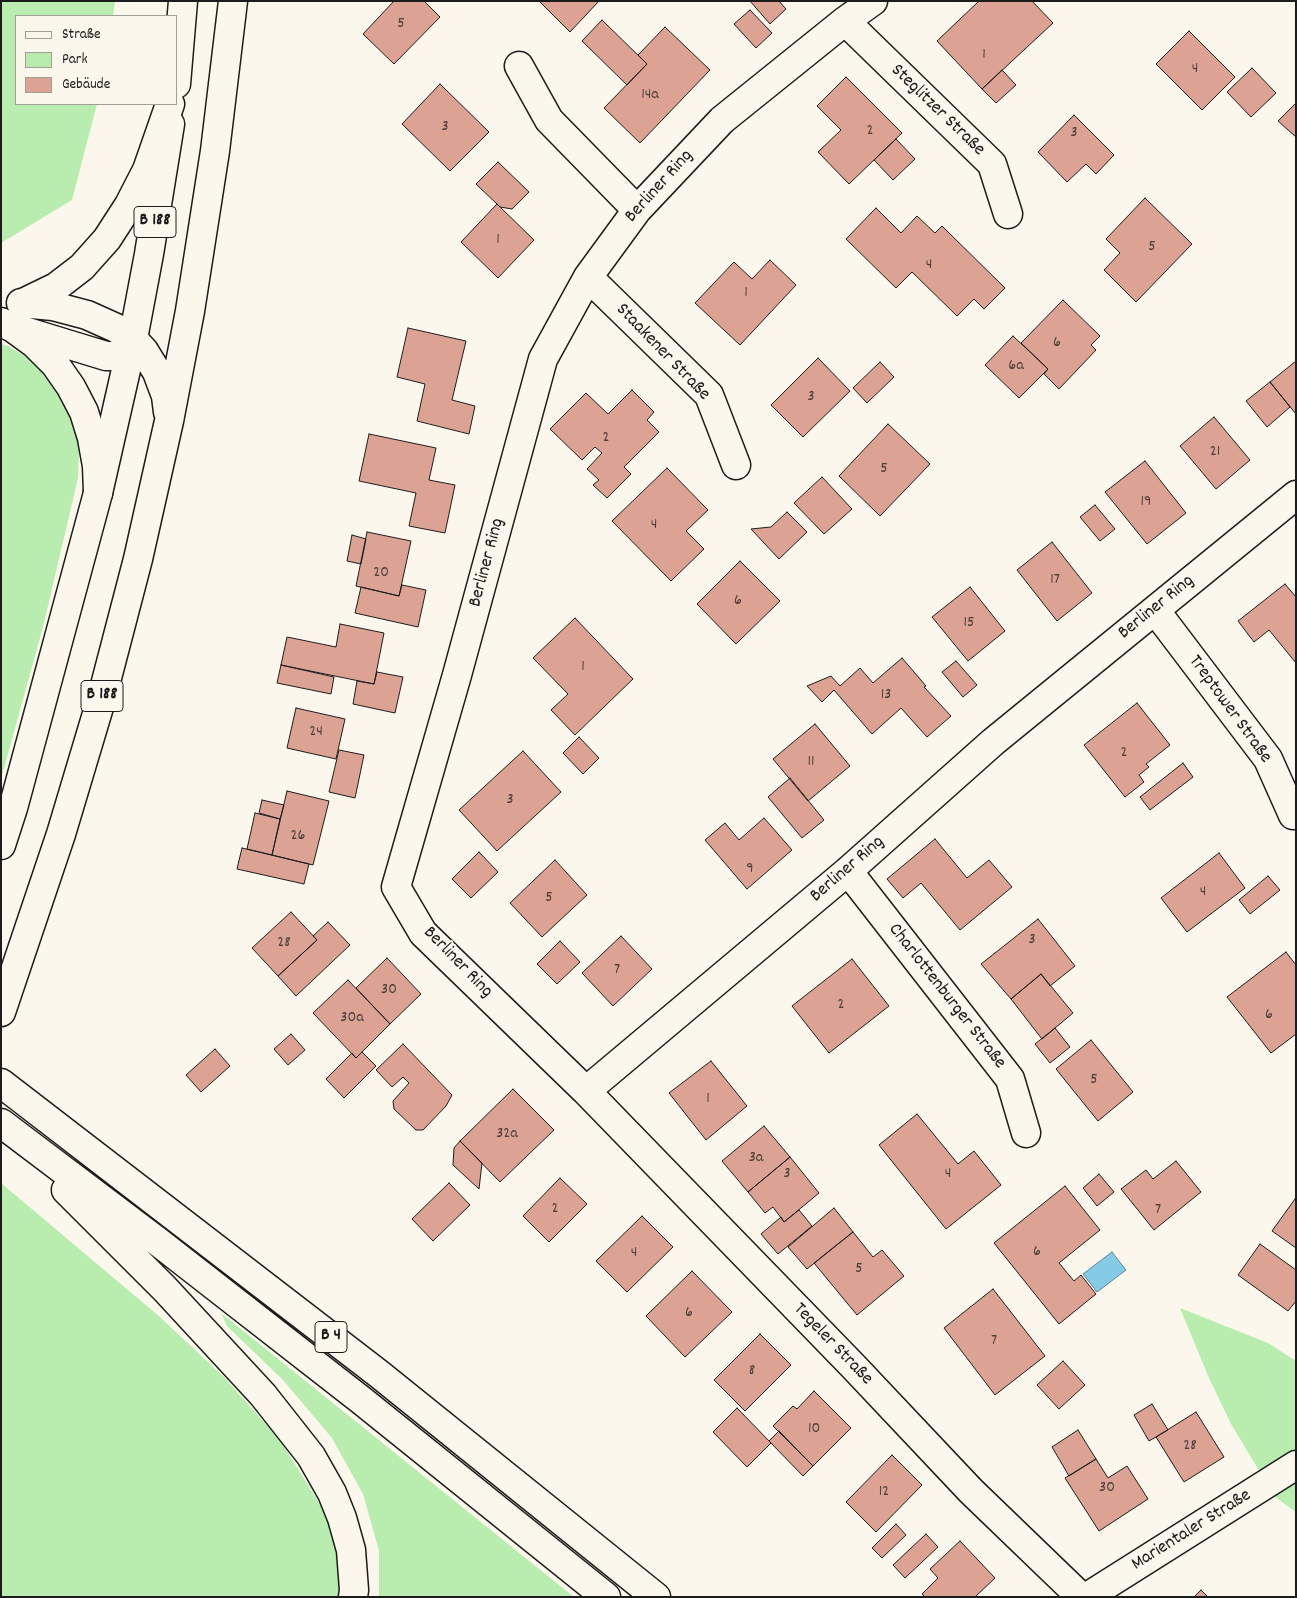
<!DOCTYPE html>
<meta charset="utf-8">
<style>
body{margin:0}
#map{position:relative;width:1297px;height:1598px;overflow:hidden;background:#fbf7ec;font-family:Dekko,sans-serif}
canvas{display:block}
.frame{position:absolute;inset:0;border:2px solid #1c1c1c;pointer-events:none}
.legend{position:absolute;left:15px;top:15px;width:162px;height:90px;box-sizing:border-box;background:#fbf7ec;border:1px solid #a29f99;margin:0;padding:6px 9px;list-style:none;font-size:15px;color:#1c1c1c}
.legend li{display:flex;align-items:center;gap:10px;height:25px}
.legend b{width:25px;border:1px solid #a29f99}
</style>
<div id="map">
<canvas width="1297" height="1598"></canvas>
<div class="frame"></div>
<ul class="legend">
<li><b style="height:6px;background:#fbf7ec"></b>Straße</li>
<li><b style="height:14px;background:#b9edaf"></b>Park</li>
<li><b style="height:14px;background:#dca395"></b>Gebäude</li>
</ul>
</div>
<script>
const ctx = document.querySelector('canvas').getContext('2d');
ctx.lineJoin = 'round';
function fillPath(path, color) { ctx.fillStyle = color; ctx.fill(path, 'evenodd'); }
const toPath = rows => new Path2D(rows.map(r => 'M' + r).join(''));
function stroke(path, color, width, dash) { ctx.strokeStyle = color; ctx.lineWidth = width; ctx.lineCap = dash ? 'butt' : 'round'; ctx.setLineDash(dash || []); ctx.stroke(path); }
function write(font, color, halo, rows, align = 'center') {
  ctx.font = font + ' Dekko,sans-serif'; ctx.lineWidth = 4; ctx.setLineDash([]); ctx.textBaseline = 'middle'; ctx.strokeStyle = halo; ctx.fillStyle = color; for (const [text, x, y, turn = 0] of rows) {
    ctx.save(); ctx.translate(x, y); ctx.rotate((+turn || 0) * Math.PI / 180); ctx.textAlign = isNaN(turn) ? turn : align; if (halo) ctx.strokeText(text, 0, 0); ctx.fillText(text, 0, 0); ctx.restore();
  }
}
fillPath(toPath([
 [1,1,115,1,113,16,16,16,16,104,97,104,72,200,1,243],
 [1,344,8,346,32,360,49,376,72,410,79,446,78,478,43,627,1,779],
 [1,1183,160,1317,224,1377,280,1440,326,1514,338,1558,341,1587,339,1597,1,1597],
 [1180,1308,1268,1343,1296,1361,1296,1512,1275,1497,1231,1424,1209,1378],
 [221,1313,574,1597,379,1597,379,1551,363,1494,332,1438,283,1380,227,1326]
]), '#b9edaf');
const water = toPath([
 [1112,1252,1126,1270,1097,1292,1083,1274,1112,1252]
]);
fillPath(water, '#85cbe6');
stroke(water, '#5b8595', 1);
const building = toPath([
 [394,1,424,1,440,17,394,64,363,34,394,1],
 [539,1,599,1,570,32,539,1],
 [750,1,779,1,786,9,770,24,750,1],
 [979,1,1032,1,1053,23,982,89,937,41,979,1],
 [750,10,772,33,756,48,734,24,750,10],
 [602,20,647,64,627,85,582,41,602,20],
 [665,27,710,70,640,143,604,108,647,64,638,55,665,27],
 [1189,31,1235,77,1202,110,1156,64,1189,31],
 [1252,68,1276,93,1251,117,1227,92,1252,68],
 [1002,70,1016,85,996,103,982,89,1002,70],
 [846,77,902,133,849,184,818,152,841,130,817,106,846,77],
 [440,84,489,132,450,171,402,124,440,84],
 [1296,103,1296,137,1278,121,1296,103],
 [1074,115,1114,155,1096,174,1086,164,1067,182,1038,152,1074,115],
 [896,139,915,159,893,180,874,160,896,139],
 [498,162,529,192,512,209,500,207,476,184,498,162],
 [1145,198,1192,244,1136,302,1104,270,1120,253,1106,239,1145,198],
 [497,204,534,240,498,278,461,242,497,204],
 [876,208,901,233,917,216,935,233,942,226,1005,288,984,309,974,299,957,316,912,272,896,288,846,239,876,208],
 [770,260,796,285,740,345,695,303,734,262,752,279,770,260],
 [1063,300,1100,336,1091,345,1096,350,1059,389,1044,374,1048,369,1021,343,1063,300],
 [408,328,466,341,452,400,475,406,469,434,417,421,425,384,397,377,408,328],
 [1013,336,1048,369,1019,398,985,365,1013,336],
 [818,358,850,391,803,437,771,405,818,358],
 [1296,361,1296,414,1270,382,1296,361],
 [880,362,894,377,867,403,853,388,880,362],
 [1270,382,1290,407,1267,427,1246,401,1270,382],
 [632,390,654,412,647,420,659,432,624,467,631,474,607,498,593,485,599,480,587,469,602,453,595,447,582,460,550,429,586,393,608,414,632,390],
 [1214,417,1250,460,1216,489,1180,446,1214,417],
 [888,424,930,464,880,516,839,476,888,424],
 [369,434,436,448,429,480,455,485,445,533,409,526,416,493,359,481,369,434],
 [1145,461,1186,513,1147,544,1105,492,1145,461],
 [667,468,708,510,686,531,704,549,671,581,612,521,667,468],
 [822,477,852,509,824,534,794,503,822,477],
 [1095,505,1115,529,1100,541,1080,517,1095,505],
 [787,512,807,532,779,559,751,529,771,527,787,512],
 [367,532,411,541,399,596,356,586,367,532],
 [352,535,366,539,361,564,347,561,352,535],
 [1052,542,1092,593,1057,621,1017,570,1052,542],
 [740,561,780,601,736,644,697,604,740,561],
 [1285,584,1296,597,1296,663,1269,630,1254,642,1238,621,1285,584],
 [402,585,426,590,418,627,355,613,361,587,399,596,402,585],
 [970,587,1005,631,968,661,932,617,970,587],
 [575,618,633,679,575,735,551,710,568,694,533,658,575,618],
 [340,624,384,633,374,684,281,665,287,637,336,647,340,624],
 [902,658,926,686,924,687,951,716,927,737,901,708,872,734,834,690,822,702,807,686,831,676,840,686,860,668,873,683,902,658],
 [956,661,977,685,963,697,942,672,956,661],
 [281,665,334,677,331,694,277,683,281,665],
 [377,672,403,677,395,713,353,704,357,681,374,684,377,672],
 [1137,703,1170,745,1146,764,1149,767,1139,775,1144,782,1125,797,1084,745,1137,703],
 [296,708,345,719,336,759,287,748,296,708],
 [815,724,850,766,808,801,773,759,815,724],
 [579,737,599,758,583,774,563,753,579,737],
 [339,750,364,755,355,798,329,792,339,750],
 [523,751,561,792,497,851,459,810,523,751],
 [1183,763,1193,777,1150,810,1140,797,1183,763],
 [790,778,824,820,802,838,768,797,790,778],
 [287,791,329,801,313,865,272,855,287,791],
 [262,800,284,805,280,819,259,813,262,800],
 [255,813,280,819,272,855,247,849,255,813],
 [764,818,792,850,747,889,705,840,725,823,739,840,764,818],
 [935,839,967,878,989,860,1012,887,960,930,921,883,903,898,887,879,935,839],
 [242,848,309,864,304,884,237,869,242,848],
 [479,852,498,872,471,898,452,879,479,852],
 [1219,853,1245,888,1187,932,1161,898,1219,853],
 [555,860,587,895,542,937,510,903,555,860],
 [1268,876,1280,890,1250,914,1239,900,1268,876],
 [291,912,317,940,278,976,252,948,291,912],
 [1038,919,1075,966,1050,986,1041,974,1011,999,981,964,1038,919],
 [328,922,350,945,296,996,278,976,317,940,313,936,328,922],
 [621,936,652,969,613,1006,582,973,621,936],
 [560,941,580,962,557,984,537,964,560,941],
 [1286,952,1296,965,1296,1034,1271,1053,1227,997,1286,952],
 [387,958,421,994,390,1024,356,988,387,958],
 [852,959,889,1006,829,1053,792,1006,852,959],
 [1041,974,1073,1013,1042,1039,1011,999,1041,974],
 [348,980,390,1024,356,1058,313,1013,348,980],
 [1055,1028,1070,1047,1050,1063,1035,1044,1055,1028],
 [291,1034,305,1050,288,1065,274,1049,291,1034],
 [1091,1040,1133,1092,1098,1121,1056,1069,1091,1040],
 [403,1044,452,1095,446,1106,423,1130,416,1130,394,1109,393,1101,409,1083,403,1077,392,1087,376,1070,403,1044],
 [215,1049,230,1066,201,1092,186,1075,215,1049],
 [362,1052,376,1066,344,1098,326,1079,352,1053,356,1058,362,1052],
 [711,1061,747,1106,706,1140,669,1093,711,1061],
 [513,1089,554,1130,500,1182,460,1141,513,1089],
 [917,1114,958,1164,974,1151,1001,1185,946,1229,879,1145,917,1114],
 [764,1126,790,1157,748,1192,722,1161,764,1126],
 [460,1141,482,1163,479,1189,453,1165,454,1148,460,1141],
 [790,1157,819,1193,784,1222,773,1207,765,1213,748,1192,790,1157],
 [1176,1161,1201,1192,1154,1230,1121,1189,1146,1170,1153,1179,1176,1161],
 [1099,1174,1114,1192,1097,1206,1083,1188,1099,1174],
 [560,1178,587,1204,549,1242,523,1216,560,1178],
 [449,1183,470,1205,433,1241,412,1219,449,1183],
 [1065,1186,1100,1230,1059,1263,1074,1281,1081,1275,1096,1294,1059,1324,994,1243,1065,1186],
 [1295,1199,1296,1200,1296,1248,1272,1231,1295,1199],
 [834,1208,853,1232,807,1269,788,1247,834,1208],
 [799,1210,812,1226,778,1254,761,1234,781,1217,784,1222,799,1210],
 [642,1216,673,1247,627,1292,596,1261,642,1216],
 [853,1232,873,1257,882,1250,904,1276,857,1315,814,1263,853,1232],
 [1260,1244,1296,1270,1296,1301,1288,1311,1238,1275,1260,1244],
 [692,1271,732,1312,685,1357,646,1316,692,1271],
 [993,1289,1045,1356,995,1395,944,1328,993,1289],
 [760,1334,791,1365,745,1411,714,1380,760,1334],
 [1063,1361,1085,1385,1059,1409,1037,1385,1063,1361],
 [814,1391,851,1428,813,1466,773,1426,793,1406,797,1409,814,1391],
 [1152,1404,1168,1430,1149,1441,1134,1415,1152,1404],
 [737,1408,771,1443,747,1467,713,1432,737,1408],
 [1196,1412,1224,1457,1184,1482,1156,1437,1196,1412],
 [1078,1430,1096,1459,1069,1476,1052,1447,1078,1430],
 [779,1431,813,1466,803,1476,769,1441,779,1431],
 [892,1455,922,1485,876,1532,846,1502,892,1455],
 [1096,1459,1108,1478,1127,1466,1148,1499,1099,1531,1065,1478,1096,1459],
 [896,1524,906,1535,882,1558,872,1548,896,1524],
 [926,1534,938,1547,905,1578,893,1565,926,1534],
 [960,1541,995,1578,975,1597,925,1597,922,1594,938,1578,930,1569,960,1541],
 [1201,1590,1208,1597,1194,1597,1201,1590]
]);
fillPath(building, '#dca395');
stroke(building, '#1c1c1c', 1);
const minor = toPath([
 [873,1,845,21,722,120,637,210,588,277,543,359,457,675,396,887,423,933,586,1091,848,871,993,742,1296,495],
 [845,21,992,164,1008,214],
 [519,66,549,120,637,210],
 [588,277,709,395,736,465],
 [1155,610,1268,759,1293,815],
 [848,871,1010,1079,1026,1133],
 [586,1091,854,1367,971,1491,1081,1597],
 [1087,1597,1296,1465]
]);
const major = toPath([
 [176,84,183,1],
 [133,339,144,351,157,372,166,396,168,412],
 [1,845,13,808,98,493,133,339,149,254,170,124],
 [1,1012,61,834,102,697,138,559,169,421,190,311,215,151,233,1]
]);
const highway = toPath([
 [21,303,53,306,87,315,116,328,133,339],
 [23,303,56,287,82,267,107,239,129,205,147,170,170,104],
 [1,322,13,328,35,344,55,364,71,387,84,412,92,438,97,466,98,493],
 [24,331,106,356,129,356],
 [1,1083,379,1374,656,1597],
 [1,1123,157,1241,361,1400,606,1597],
 [66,1190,165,1289,263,1395,311,1456,332,1493,342,1518,351,1550,354,1590,353,1597]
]);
stroke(minor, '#1c1c1c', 31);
stroke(major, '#1c1c1c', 31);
stroke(highway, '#1c1c1c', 31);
stroke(minor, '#fbf7ec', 28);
stroke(major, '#fbf7ec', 28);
stroke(highway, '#fbf7ec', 28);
write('16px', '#4c3e3a', null, [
 ["5",401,25],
 ["1",984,56],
 ["4",1195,70],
 ["14a",650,96],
 ["3",445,128],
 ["2",870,132],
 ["3",1074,134],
 ["1",498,241],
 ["5",1152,248],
 ["4",929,266],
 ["1",746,294],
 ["6",1057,344],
 ["6a",1016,367],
 ["3",811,398],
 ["2",606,439],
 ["21",1215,453],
 ["5",884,470],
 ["19",1146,503],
 ["4",654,526],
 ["20",381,574],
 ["17",1055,581],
 ["6",738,602],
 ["15",969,624],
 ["1",583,668],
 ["13",886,696],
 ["24",316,733],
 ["2",1124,754],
 ["11",811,763],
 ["3",510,801],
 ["26",298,837],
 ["9",750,870],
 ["4",1203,893],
 ["5",549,899],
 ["3",1032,941],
 ["28",284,944],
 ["7",617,971],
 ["30",389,991],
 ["2",841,1006],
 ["6",1269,1016],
 ["30a",352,1019],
 ["5",1094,1081],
 ["1",708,1100],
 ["32a",507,1135],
 ["3a",756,1159],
 ["3",787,1175],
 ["4",948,1175],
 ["2",555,1210],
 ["7",1158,1211],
 ["6",1037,1253],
 ["4",634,1254],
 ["5",859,1270],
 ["6",689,1314],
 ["7",994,1342],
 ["8",752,1372],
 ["10",814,1430],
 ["28",1190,1447],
 ["30",1107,1489],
 ["12",884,1493]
]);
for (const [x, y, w] of [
 [155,222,42],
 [102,696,42],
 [331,1337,32]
]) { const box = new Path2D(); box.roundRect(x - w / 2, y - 15.5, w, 31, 4); ctx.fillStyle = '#fbf7ec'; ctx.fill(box); stroke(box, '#1c1c1c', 1); }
write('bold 18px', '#1c1c1c', null, [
 ["B 188",155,222],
 ["B 188",102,696],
 ["B 4",331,1337]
]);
write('19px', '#1c1c1c', '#fbf7ec', [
 ["Steglitzer Straße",937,111,44],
 ["Berliner Ring",660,187,-48],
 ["Staakener Straße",662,353,46],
 ["Berliner Ring",488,563,-75],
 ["Berliner Ring",1157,608,-39],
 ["Treptower Straße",1229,710,54],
 ["Berliner Ring",848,870,-41],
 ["Berliner Ring",457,963,46],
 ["Charlottenburger Straße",946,997,52],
 ["Tegeler Straße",832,1345,46],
 ["Marientaler Straße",1192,1531,-32]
]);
</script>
